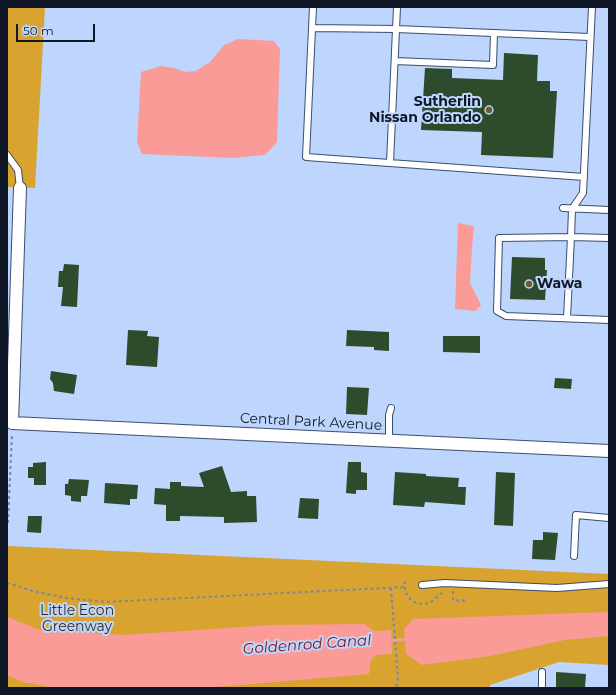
<!DOCTYPE html>
<style>
body{margin:0}
#map{position:relative;width:616px;height:695px;overflow:hidden;background:#bed5fd;font-family:Montserrat,sans-serif}
canvas{display:block}
.frame{position:absolute;inset:0;border:8px solid #101726;pointer-events:none}
.scale{position:absolute;left:16px;top:24px;width:79px;height:18px;box-sizing:border-box;border:2px solid #101726;border-top:0;padding-left:5px;font-size:12px;line-height:14px;white-space:nowrap;color:#101726;-webkit-text-stroke:3px #bed5fd;paint-order:stroke}
</style>
<div id="map">
<canvas width="616" height="695"></canvas>
<div class="frame"></div>
<div class="scale">50 m</div>
</div>
<script>
const ctx = document.querySelector('canvas').getContext('2d');
ctx.lineJoin = 'round';
function fillPath(path, color) { ctx.fillStyle = color; ctx.fill(path, 'evenodd'); }
const toPath = rows => new Path2D(rows.map(r => 'M' + r).join(''));
function stroke(path, color, width, dash) { ctx.strokeStyle = color; ctx.lineWidth = width; ctx.lineCap = dash ? 'butt' : 'round'; ctx.setLineDash(dash || []); ctx.stroke(path); }
function write(font, color, halo, rows, align = 'center') {
  ctx.font = font + ' Montserrat,sans-serif'; ctx.lineWidth = 4; ctx.setLineDash([]); ctx.textBaseline = 'middle'; ctx.strokeStyle = halo; ctx.fillStyle = color; for (const [text, x, y, turn = 0] of rows) {
    ctx.save(); ctx.translate(x, y); ctx.rotate((+turn || 0) * Math.PI / 180); ctx.textAlign = isNaN(turn) ? turn : align; if (halo) ctx.strokeText(text, 0, 0); ctx.fillText(text, 0, 0); ctx.restore();
  }
}
fillPath(toPath([
 [7,7,45,7,35,188,7,187],
 [7,546,609,574,609,665,559,662,490,685,490,688,7,688]
]), '#d8a32f');
fillPath(toPath([
 [238,39,274,41,280,49,277,142,265,155,232,158,142,154,137,142,141,72,161,66,174,68,185,72,196,71,210,62,224,45],
 [458,223,474,226,472,247,470,283,481,305,475,311,455,309],
 [606,612,609,614,609,636,565,640,490,656,422,665,406,654,404,629,413,619],
 [7,617,40,630,124,635,271,625,365,624,374,631,391,630,392,654,376,655,371,660,369,674,205,688,55,688,22,682,7,675]
]), '#fa9b98');
stroke(toPath([
 [387,641,408,639]
]), '#fa9b98', 3);
fillPath(toPath([
 [504,53,538,55,537,81,550,81,550,91,557,91,553,158,481,155,482,132,421,130,425,68,452,69,452,78,503,80],
 [512,257,545,258,545,270,547,270,545,300,510,299],
 [64,264,79,265,77,307,61,306,63,287,58,287,59,271,63,271],
 [128,330,148,331,147,336,159,337,157,367,126,365],
 [347,330,389,332,389,351,374,350,374,347,346,346],
 [443,336,480,336,480,353,443,352],
 [51,371,77,375,74,394,54,391,53,383,50,379],
 [555,378,572,379,571,389,554,388],
 [347,387,369,388,367,415,346,414],
 [46,462,46,485,34,485,34,478,28,478,28,467,33,467,33,463],
 [348,462,361,462,361,472,367,473,367,490,356,490,356,494,346,493],
 [222,466,231,492,247,491,247,496,256,496,257,522,224,523,224,517,180,516,180,521,166,521,166,505,154,504,155,488,170,489,170,482,181,482,181,486,204,487,199,473],
 [395,472,426,474,426,476,459,478,458,487,466,487,465,505,425,502,424,507,393,505],
 [496,472,515,473,513,526,494,525],
 [69,479,89,480,87,496,81,496,81,502,71,501,71,496,65,495,65,484,68,484],
 [105,483,138,485,137,499,130,499,130,505,104,503],
 [300,498,319,499,318,519,298,518],
 [28,516,42,516,41,533,27,532],
 [543,532,558,533,555,560,532,559,533,540,543,540],
 [556,672,586,674,585,688,556,688]
]), '#2e4b2c');
const lane = toPath([
 [313,7,306,157,584,177],
 [592,7,583,193,572,209,571,237,499,238,497,311,506,316,609,320],
 [312,28,396,29,590,37],
 [395,61,493,65,494,33],
 [7,155,18,170,20,188],
 [390,163,397,7],
 [563,208,609,210],
 [567,318,571,237,609,238],
 [389,441,389,415,391,408],
 [574,556,576,515,609,518],
 [422,585,445,583,557,588,609,584],
 [542,688,542,672]
]);
const street = toPath([
 [20,188,12,423,609,451]
]);
stroke(lane, '#3b4d6f', 8);
stroke(street, '#3b4d6f', 14);
stroke(toPath([
 [8,523,12,434],
 [405,581,405,592,411,600,416,603,423,604,430,603,443,592],
 [7,583,33,591,66,598,106,602,404,587],
 [391,588,398,678,396,688],
 [453,591,453,600,468,601]
]), '#7888a6', 2, [3, 3]);
stroke(lane, '#fff', 6);
stroke(street, '#fff', 12);
for (const [x, y, r, color] of [
 [489,110,4,"#735a2b"],
 [529,284,4,"#735a2b"]
]) { const dot = new Path2D(); dot.arc(x, y, r, 0, 2 * Math.PI); ctx.fillStyle = color; ctx.fill(dot); stroke(dot, '#bed5fd', 1.5); }
write('bold 14px', '#101726', '#bed5fd', [
 ["Sutherlin",481,102],
 ["Nissan Orlando",481,118],
 ["Wawa",537,284,"left"]
], 'right');
write('14px', '#101726', '#bed5fd', [
 ["Central Park Avenue",311,422,3]
]);
write('14px', '#342a17', '#bed5fd', [
 ["Little Econ",77,611],
 ["Greenway",77,627]
]);
write('italic 15px', '#7f161f', '#bed5fd', [
 ["Goldenrod Canal",307,645,-4]
]);
</script>
